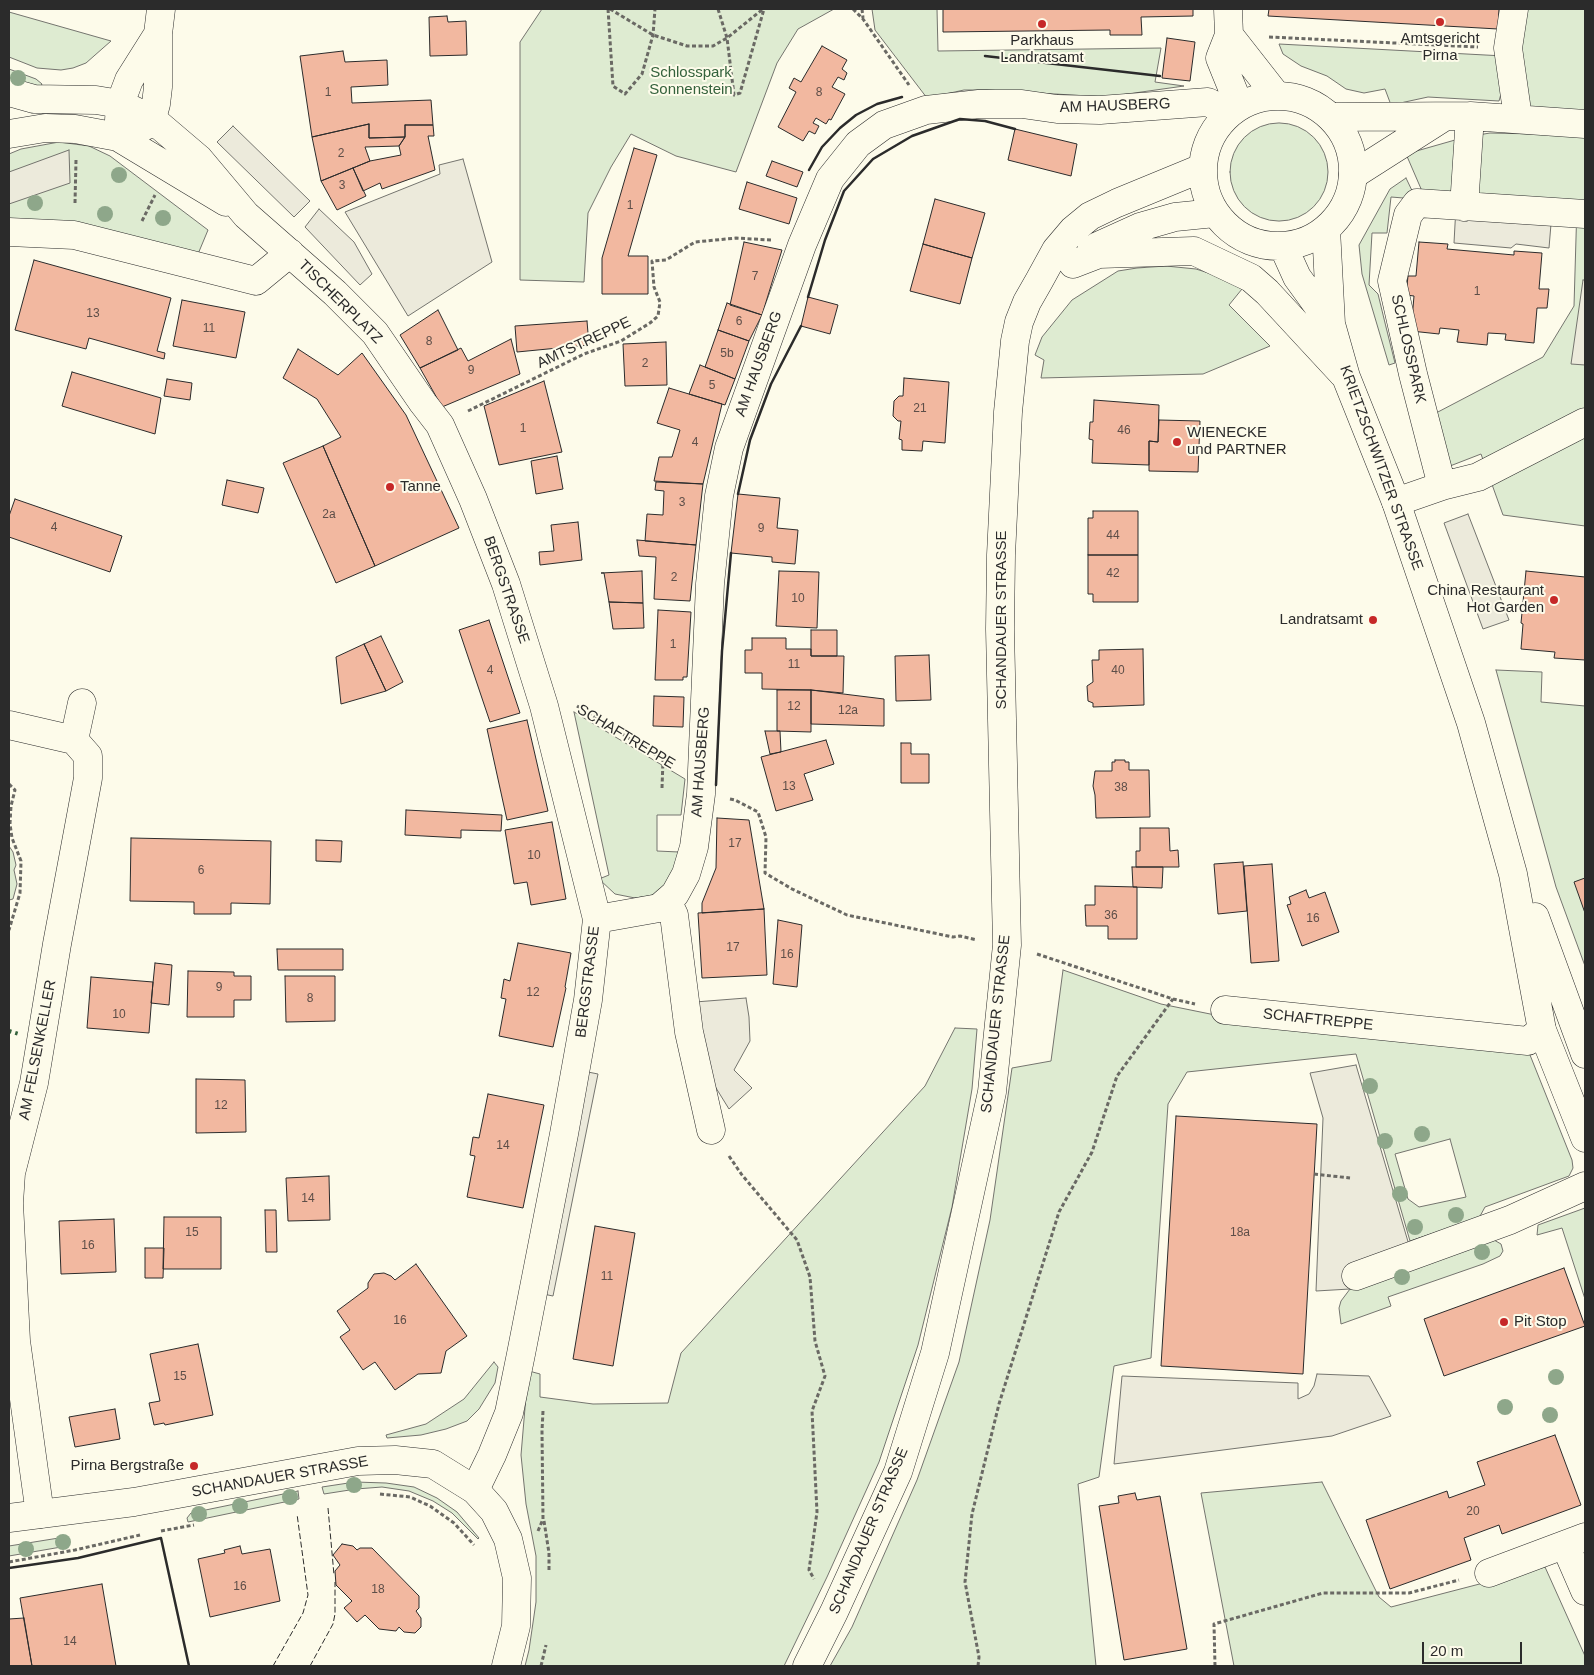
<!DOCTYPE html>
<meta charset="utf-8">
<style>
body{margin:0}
#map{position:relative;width:1594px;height:1675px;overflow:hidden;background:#fdfbea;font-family:Arial,sans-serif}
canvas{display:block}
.frame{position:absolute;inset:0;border:10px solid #2b2b2b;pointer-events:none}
.scale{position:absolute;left:1422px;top:1642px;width:100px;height:22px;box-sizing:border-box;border:2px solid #2b2b2b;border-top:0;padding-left:6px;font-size:15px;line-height:18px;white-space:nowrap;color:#2b2b2b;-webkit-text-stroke:4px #fdfbea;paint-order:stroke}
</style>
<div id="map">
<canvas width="1594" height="1675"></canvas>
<div class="frame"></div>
<div class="scale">20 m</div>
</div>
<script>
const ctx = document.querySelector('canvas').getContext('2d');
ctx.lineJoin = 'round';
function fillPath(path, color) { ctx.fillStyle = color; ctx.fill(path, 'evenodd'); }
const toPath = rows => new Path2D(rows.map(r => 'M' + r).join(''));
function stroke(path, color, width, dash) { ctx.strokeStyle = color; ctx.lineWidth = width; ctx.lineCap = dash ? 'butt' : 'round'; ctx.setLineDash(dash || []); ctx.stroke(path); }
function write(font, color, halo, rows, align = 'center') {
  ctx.font = font + ' Arial,sans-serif'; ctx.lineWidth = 4; ctx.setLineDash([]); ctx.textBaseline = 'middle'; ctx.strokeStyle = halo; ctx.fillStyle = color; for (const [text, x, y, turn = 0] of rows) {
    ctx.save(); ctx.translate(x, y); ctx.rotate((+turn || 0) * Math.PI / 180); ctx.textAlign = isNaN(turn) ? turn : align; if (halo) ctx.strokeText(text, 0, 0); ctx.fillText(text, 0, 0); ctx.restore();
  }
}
const green = toPath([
 [542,9,834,9,798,29,777,63,736,172,676,156,631,134,611,167,588,213,584,282,520,280,520,42,542,9],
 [872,9,937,9,938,51,1161,48,1155,82,1184,86,1106,97,987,90,964,90,927,98,875,30,872,9],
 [1506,9,1585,9,1585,526,1503,515,1481,454,1450,466,1436,413,1543,357,1574,306,1577,204,1475,198,1478,135,1490,133,1535,134,1516,103,1505,80,1499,101,1428,97,1391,105,1385,89,1364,93,1346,89,1327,76,1301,66,1283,54,1279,44,1504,56,1506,9],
 [9,12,111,41,86,63,73,68,61,70,37,68,9,57,9,12],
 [9,69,36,79,42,84,40,88,9,81,9,69],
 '1230 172a49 49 0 1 1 98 0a49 49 0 1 1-98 0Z',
 [1455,140,1455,198,1425,198,1406,154,1455,140],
 [59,142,89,146,110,156,208,230,198,254,9,223,9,154,21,149,59,142],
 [1406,178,1416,199,1391,197,1387,233,1372,233,1369,285,1378,294,1386,327,1395,363,1389,365,1362,274,1359,245,1390,189,1406,178],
 [1166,266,1196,269,1221,277,1242,289,1229,305,1270,346,1203,374,1041,378,1044,360,1035,355,1042,337,1072,300,1118,271,1137,268,1166,266],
 [1496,670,1542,672,1541,702,1585,706,1585,966,1556,887,1496,670],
 [574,712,685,779,681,815,657,815,657,851,679,852,673,880,663,892,649,896,635,898,615,894,599,879,609,875,574,712],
 [9,846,13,852,16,865,14,870,17,884,13,899,9,900,9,846],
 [1063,970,1161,1004,1225,1017,1528,1050,1572,1160,1573,1168,1569,1176,1485,1207,1479,1218,1410,1241,1356,1054,1187,1072,1168,1104,1151,1358,1114,1366,1099,1477,1078,1484,1096,1666,830,1666,852,1627,917,1480,959,1362,990,1220,1012,1068,1051,1061,1063,970],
 [1450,1139,1466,1197,1419,1207,1408,1199,1395,1154,1450,1139],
 [955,1028,977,1029,972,1089,952,1207,918,1345,879,1462,827,1577,784,1666,525,1666,529,1650,536,1602,536,1556,526,1504,521,1455,526,1396,529,1371,540,1374,540,1397,593,1404,668,1403,681,1353,925,1086,955,1028],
 [1585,1208,1585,1299,1562,1228,1537,1235,1538,1225,1585,1208],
 [1494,1240,1501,1244,1503,1251,1500,1256,1483,1264,1388,1297,1391,1306,1341,1324,1339,1308,1341,1301,1350,1289,1494,1240],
 [494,1362,498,1367,495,1383,479,1409,467,1421,446,1429,421,1435,387,1438,386,1435,426,1424,464,1399,494,1362],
 [355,1482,386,1483,414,1487,437,1498,457,1512,479,1538,478,1539,452,1513,433,1501,409,1491,382,1487,356,1489,324,1494,322,1487,355,1482],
 [1322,1482,1379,1597,1391,1607,1545,1567,1585,1656,1585,1666,1234,1666,1201,1493,1322,1482],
 [298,1491,299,1499,188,1522,187,1518,191,1513,298,1491],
 [65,1537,67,1546,9,1556,9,1546,65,1537]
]);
fillPath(green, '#deebd1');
stroke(green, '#74746e', 1);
const parking = toPath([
 [233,126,310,201,294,217,217,142,233,126],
 [69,150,70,183,9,204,9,172,69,150],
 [463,159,492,262,408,316,345,212,440,174,439,165,463,159],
 [1456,206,1552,212,1549,248,1516,244,1511,248,1454,243,1456,206],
 [319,209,354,242,372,274,360,285,305,227,319,209],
 [1583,280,1585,280,1585,365,1571,364,1583,280],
 [1468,514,1509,620,1483,629,1444,523,1468,514],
 [746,998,749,1017,750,1041,734,1070,752,1088,729,1109,708,1075,695,1002,746,998],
 [1356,1065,1409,1245,1393,1274,1350,1289,1316,1291,1323,1118,1310,1073,1356,1065],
 [588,1072,598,1074,553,1296,543,1294,588,1072],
 [1317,1374,1369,1376,1391,1416,1332,1436,1114,1464,1122,1376,1298,1383,1298,1399,1309,1394,1314,1386,1317,1374]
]);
fillPath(parking, '#eceadb');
stroke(parking, '#74746e', 1);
const building = toPath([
 [943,9,1193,9,1193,16,1141,17,1142,35,1110,35,1110,30,943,32,943,9],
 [1269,9,1499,9,1498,29,1268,16,1269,9],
 [447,16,448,22,466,21,467,55,430,56,429,17,447,16],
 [1167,38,1195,42,1190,81,1162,78,1167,38],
 [822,46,847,60,842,69,847,73,844,80,838,77,832,87,845,94,831,120,829,119,826,124,816,118,813,123,819,126,815,134,809,131,803,141,778,127,796,92,789,88,794,78,801,82,822,46],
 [343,51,345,62,387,60,388,85,351,87,352,103,431,100,433,125,405,125,405,137,369,138,369,124,312,137,300,56,343,51],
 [369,124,369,138,405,137,399,146,365,147,370,161,321,181,312,137,369,124],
 [405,125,433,125,434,136,428,136,435,170,382,189,380,183,363,191,353,168,370,161,401,155,399,146,405,137,405,125],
 [1015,129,1077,144,1071,176,1008,160,1015,129],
 [634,148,657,155,628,256,648,256,648,294,602,294,602,258,634,148],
 [772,161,803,172,797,187,766,176,772,161],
 [353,168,366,196,337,210,321,181,353,168],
 [747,182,797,198,789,224,739,209,747,182],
 [935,199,985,213,972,258,923,244,935,199],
 [744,242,782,250,762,315,730,305,744,242],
 [1419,242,1448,244,1447,249,1514,255,1514,251,1542,253,1539,289,1549,289,1547,308,1537,308,1534,343,1505,340,1506,334,1488,333,1487,345,1457,342,1459,330,1440,328,1439,334,1411,331,1414,296,1406,295,1408,276,1416,276,1419,242],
 [923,244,972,258,960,304,910,291,923,244],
 [34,260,171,298,157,351,165,353,164,359,89,338,86,349,15,330,34,260],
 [808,297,838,305,830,334,801,326,808,297],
 [182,300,245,312,236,358,173,346,182,300],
 [727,303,762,315,749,341,718,330,727,303],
 [438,310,458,350,420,368,400,335,438,310],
 [587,321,589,345,517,352,515,326,587,321],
 [718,330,749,341,735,379,705,367,718,330],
 [511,339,520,374,442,407,420,368,461,348,468,361,511,339],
 [666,342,667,385,625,386,623,344,666,342],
 [298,349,338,375,362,353,406,415,459,528,375,566,323,446,341,437,317,399,283,378,298,349],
 [700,365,735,379,725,405,689,394,700,365],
 [72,372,161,398,155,434,62,406,72,372],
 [904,378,949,382,945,443,923,441,922,451,902,450,902,440,899,439,901,421,898,421,893,416,894,401,899,396,903,396,904,378],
 [167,379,192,383,190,400,164,396,167,379],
 [544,381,562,452,499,465,484,406,544,381],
 [669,388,722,404,703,484,654,481,659,457,672,457,680,430,657,423,669,388],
 [1094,400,1159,405,1158,442,1149,441,1149,465,1092,463,1093,440,1089,439,1090,422,1093,422,1094,400],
 [1159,420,1200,421,1198,472,1149,471,1149,441,1158,442,1159,420],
 [323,446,375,566,336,583,283,463,323,446],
 [557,456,563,489,536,494,531,461,557,456],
 [227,480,264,488,258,513,222,505,227,480],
 [656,482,703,484,696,545,645,541,647,514,663,515,664,491,655,490,656,482],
 [738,494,780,498,777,528,798,530,795,564,772,562,772,557,731,553,738,494],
 [15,499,122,536,110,572,9,537,9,516,15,499],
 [1093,511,1138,511,1138,555,1088,555,1088,518,1093,518,1093,511],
 [578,522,582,560,540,565,539,552,554,551,551,525,578,522],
 [637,540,696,545,690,601,654,599,656,557,639,556,637,540],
 [1088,555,1138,555,1138,602,1093,602,1093,594,1088,594,1088,555],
 [642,571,643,603,609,602,604,573,601,573,642,571],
 [779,571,819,572,817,628,776,626,779,571],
 [1526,571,1585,577,1585,660,1554,658,1555,652,1521,649,1523,624,1521,623,1526,571],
 [609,602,643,603,644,628,613,629,609,602],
 [658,610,691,612,687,677,683,677,683,680,655,680,658,610],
 [489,620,520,713,490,722,459,630,489,620],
 [811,630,837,630,837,656,811,656,811,630],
 [381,636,403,682,386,691,364,644,381,636],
 [752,638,786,638,786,649,811,649,811,656,844,656,843,693,811,690,762,689,762,673,745,673,745,650,752,650,752,638],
 [364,644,386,691,341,704,336,657,364,644],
 [1143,649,1144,705,1093,707,1093,703,1088,701,1087,686,1093,682,1092,660,1099,660,1099,650,1143,649],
 [929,655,931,700,896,701,895,656,929,655],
 [777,690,811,690,811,732,777,731,777,690],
 [811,690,884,699,884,726,811,724,811,690],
 [654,696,684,697,683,727,653,726,654,696],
 [527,720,548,811,507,820,487,729,527,720],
 [765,731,780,731,781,752,770,754,765,731],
 [826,740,834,764,804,774,813,800,776,811,761,757,826,740],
 [901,743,911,743,911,754,929,754,929,783,901,783,901,743],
 [1115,760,1125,760,1125,762,1129,762,1129,770,1149,770,1150,817,1096,818,1095,795,1093,786,1095,771,1112,771,1112,762,1115,762,1115,760],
 [406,810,502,815,501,831,461,830,461,838,405,835,406,810],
 [717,818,749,820,764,909,702,913,702,903,716,868,717,818],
 [552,822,566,899,531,905,527,882,514,884,505,830,552,822],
 [1140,828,1169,828,1170,851,1178,850,1179,867,1136,867,1136,851,1140,851,1140,828],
 [131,838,271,841,270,904,231,903,231,914,194,914,194,902,130,901,131,838],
 [316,840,342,841,341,862,316,861,316,840],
 [1243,862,1247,911,1218,914,1214,864,1243,862],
 [1272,864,1279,961,1251,963,1244,866,1272,864],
 [1132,867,1163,867,1162,888,1133,887,1132,867],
 [1585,878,1585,913,1574,882,1585,878],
 [1095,886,1137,887,1137,939,1108,939,1108,926,1086,926,1085,905,1095,905,1095,886],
 [1306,890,1309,898,1325,892,1339,932,1302,946,1287,905,1291,904,1289,897,1306,890],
 [764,909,767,975,702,978,698,913,764,909],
 [778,920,802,925,797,987,773,984,778,920],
 [518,943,571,953,565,987,566,988,553,1047,499,1036,506,999,501,998,504,979,510,981,518,943],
 [277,949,343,949,343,970,278,970,277,949],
 [155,963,172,965,169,1005,151,1003,155,963],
 [188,971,234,972,234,976,251,976,251,1000,234,1000,234,1017,187,1017,188,971],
 [285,976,335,976,335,1021,286,1022,285,976],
 [91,977,153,982,149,1033,87,1028,91,977],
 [196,1079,245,1080,246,1132,196,1133,196,1079],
 [488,1094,544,1105,523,1208,467,1197,475,1156,470,1155,473,1137,479,1138,488,1094],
 [1176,1116,1317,1124,1303,1374,1161,1366,1176,1116],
 [329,1176,330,1220,288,1221,286,1178,329,1176],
 [265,1210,276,1210,277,1252,266,1252,265,1210],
 [164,1217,221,1217,221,1269,163,1269,164,1217],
 [114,1219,116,1272,61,1274,59,1221,114,1219],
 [595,1226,635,1233,613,1366,573,1359,595,1226],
 [145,1248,164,1248,163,1278,145,1278,145,1248],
 [416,1264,467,1336,446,1351,441,1373,418,1374,395,1390,375,1362,363,1370,340,1337,350,1330,337,1311,368,1288,368,1283,374,1274,384,1273,391,1276,395,1280,416,1264],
 [1564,1268,1585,1326,1444,1376,1424,1319,1564,1268],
 [198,1344,213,1415,165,1425,164,1423,154,1425,149,1403,160,1401,150,1354,198,1344],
 [115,1409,120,1439,75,1447,69,1417,115,1409],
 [1555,1435,1581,1505,1502,1534,1499,1525,1464,1538,1471,1560,1390,1589,1366,1520,1447,1491,1449,1498,1485,1485,1477,1462,1555,1435],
 [1135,1493,1137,1500,1160,1496,1187,1649,1124,1660,1099,1506,1119,1503,1118,1496,1135,1493],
 [342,1544,353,1546,357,1550,360,1548,372,1548,419,1596,419,1608,416,1611,421,1618,421,1627,415,1633,404,1632,399,1627,396,1631,379,1629,365,1615,357,1622,344,1608,352,1601,336,1585,335,1571,340,1565,333,1555,342,1544],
 [240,1546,242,1554,270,1549,280,1601,210,1617,198,1559,225,1553,224,1550,240,1546],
 [102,1584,116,1666,32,1666,20,1598,102,1584],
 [24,1618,32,1666,9,1666,9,1619,24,1618]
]);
fillPath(building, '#f2b8a0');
stroke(building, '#2b2b2b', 1);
const minor = toPath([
 [1228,9,1229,35,1220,58,1239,105],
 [1514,9,1508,48,1518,118],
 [158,34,129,80,120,104,118,137,147,125,152,119,156,104,158,87,158,34,161,9],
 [1229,35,1276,95],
 [9,92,34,99,96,100,120,104,152,119,199,159,246,215,335,293,375,333,423,403,440,425,473,499,506,584,544,706,597,919,588,1000,564,1134,521,1354,509,1413,492,1455,475,1490],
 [1331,117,1470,116,1585,124],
 [9,134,45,128,75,129,118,137,226,202],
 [1353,175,1444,117],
 [1464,207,1470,116],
 [9,232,74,235,256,281,290,253],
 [1442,486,1413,374,1392,281,1408,215,1417,203,1585,214],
 [1396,502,1442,486,1478,477,1585,422],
 [9,725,74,740,88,756,88,778,57,944,34,1083,11,1173,9,1203,16,1341,40,1514],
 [74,740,82,703],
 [667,901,674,915,689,1032,711,1130],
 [597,919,659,908,675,894,686,874,694,847,701,794,710,584,719,496,729,448,802,245,830,179,858,144,884,125,926,110,979,104,1022,104,1057,109,1100,110,1208,102,1229,113],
 [1225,1010,1528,1041,1542,1030],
 [1356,1276,1510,1220,1585,1186],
 [1565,1545,1585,1591],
 [1489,1573,1585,1537]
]);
const major = toPath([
 '1203 171a75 75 0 1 1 150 0a75 75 0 1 1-150 0Z',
 [1326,229,1331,324,1346,377,1396,502,1471,723,1513,874,1542,1030,1585,1138],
 [1283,246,1297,277,1331,324],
 [1091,251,1098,246,1140,227,1175,217,1215,213],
 [1073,264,1099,254,1194,251,1251,278,1267,292,1343,374],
 [1535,917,1585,1054],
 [9,1518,134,1502,358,1461,395,1460,433,1464,475,1490,494,1511,508,1539,517,1578,516,1626,506,1666],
 [807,1666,834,1612,898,1472,935,1353,992,1092,1007,945,1000,629,1001,555,1008,412,1015,341,1019,322,1027,302,1039,281,1056,250,1073,230,1090,216,1117,203,1202,168]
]);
stroke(minor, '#2b2b2b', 29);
stroke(major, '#2b2b2b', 29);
stroke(toPath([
 [608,9,613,86,625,94,642,74,653,35,655,9],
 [610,9,653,35,687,46,713,46,727,38,763,9],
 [718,9,727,38,734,95,740,93,764,9],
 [853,9,863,19,909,85],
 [862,9,863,18],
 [1269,37,1478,47],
 [75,203,76,160],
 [142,221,155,195],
 [468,411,584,354,621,341,650,323,658,316,660,302,654,287,652,261,666,260,695,242,736,238,771,240],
 [577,706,672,765],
 [9,784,15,790,11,806,10,824,12,838,21,861,20,893,9,930],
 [662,788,663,760],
 [730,799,735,800,758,812,766,837,765,873,792,889,847,915,953,937,960,936,977,940],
 [1037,954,1173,999,1195,1004],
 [729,1156,742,1175,797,1240,810,1277,815,1341,825,1376,812,1411,817,1512,809,1570,814,1579],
 [1314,1174,1350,1178],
 [380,1494,410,1497,430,1506,454,1523,474,1545],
 [544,1521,549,1553,549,1571],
 [161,1531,194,1525],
 [538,1531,543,1519,542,1431,543,1411],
 [9,1562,75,1550,140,1535],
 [541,1666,546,1645],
 [978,1666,979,1657,965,1582,972,1514,999,1404,1059,1212,1092,1152,1117,1076,1173,999],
 [1215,1666,1214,1624,1323,1593,1409,1593,1459,1580]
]), '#6a6964', 3, [4, 2.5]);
stroke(minor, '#fdfbea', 28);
stroke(major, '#fdfbea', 28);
stroke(toPath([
 [9,1031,19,1034]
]), '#34623c', 4, [2.5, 4]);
stroke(toPath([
 [328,1508,334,1575],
 [273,1666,303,1613,308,1595,297,1514],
 [310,1666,333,1624,335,1614,335,1582]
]), '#2b2b2b', 1, [6, 2.5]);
stroke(toPath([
 [985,56,1160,76],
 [809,170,822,147,840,128,856,115,877,104,902,97],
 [808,297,825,240,844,191,873,159,912,136,960,119,985,121,1015,129],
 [738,494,750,440,771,384,801,326],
 [716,785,722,651,731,553],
 [9,1568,78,1558,161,1538,189,1666]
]), '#2b2b2b', 2.5);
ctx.fillStyle = '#8ea78a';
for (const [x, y] of [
 [18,78],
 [119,175],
 [35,203],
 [105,214],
 [163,218],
 [1370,1086],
 [1422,1134],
 [1385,1141],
 [1400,1194],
 [1456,1215],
 [1415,1227],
 [1482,1252],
 [1402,1277],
 [1556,1377],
 [1505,1407],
 [1550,1415],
 [354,1485],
 [290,1497],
 [240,1506],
 [199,1514],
 [63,1542],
 [26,1549]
]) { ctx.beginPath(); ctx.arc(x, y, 8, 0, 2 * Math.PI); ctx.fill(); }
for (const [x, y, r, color] of [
 [1440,22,5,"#c62828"],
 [1042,24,5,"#c62828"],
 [1177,442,5,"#c62828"],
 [390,487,5,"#c62828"],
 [1554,600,5,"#c62828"],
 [1373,620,5,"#c62828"],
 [1504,1322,5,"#c62828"],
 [194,1466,5,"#c62828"]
]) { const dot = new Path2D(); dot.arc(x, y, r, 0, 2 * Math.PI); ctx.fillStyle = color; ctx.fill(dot); stroke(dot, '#fdfbea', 2); }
write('12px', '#5d4e48', null, [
 ["1",328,93],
 ["8",819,93],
 ["2",341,154],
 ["3",342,186],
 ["1",630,206],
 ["7",755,277],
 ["1",1477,292],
 ["13",93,314],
 ["6",739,322],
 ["11",209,329],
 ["8",429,342],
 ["5b",727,354],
 ["2",645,364],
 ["9",471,371],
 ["5",712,386],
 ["21",920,409],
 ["1",523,429],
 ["46",1124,431],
 ["4",695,443],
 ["3",682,503],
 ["2a",329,515],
 ["4",54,528],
 ["9",761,529],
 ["44",1113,536],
 ["42",1113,574],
 ["2",674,578],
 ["10",798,599],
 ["1",673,645],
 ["11",794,665],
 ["4",490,671],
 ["40",1118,671],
 ["12",794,707],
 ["12a",848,711],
 ["13",789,787],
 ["38",1121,788],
 ["17",735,844],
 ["10",534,856],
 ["6",201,871],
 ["36",1111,916],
 ["16",1313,919],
 ["17",733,948],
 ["16",787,955],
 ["9",219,988],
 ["12",533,993],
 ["8",310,999],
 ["10",119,1015],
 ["12",221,1106],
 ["14",503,1146],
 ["14",308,1199],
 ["15",192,1233],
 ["18a",1240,1233],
 ["16",88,1246],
 ["11",607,1277],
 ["16",400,1321],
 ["15",180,1377],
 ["20",1473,1512],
 ["16",240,1587],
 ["18",378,1590],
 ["14",70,1642]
]);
write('15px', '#2b2b2b', '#fdfbea', [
 ["Amtsgericht",1440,39,"center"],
 ["Pirna",1440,56,"center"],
 ["Parkhaus",1042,41,"center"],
 ["Landratsamt",1042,58,"center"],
 ["WIENECKE",1187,433],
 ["und PARTNER",1187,450],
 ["Tanne",400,487],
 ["China Restaurant",1544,591,"right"],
 ["Hot Garden",1544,608,"right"],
 ["Landratsamt",1363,620,"right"],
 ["Pit Stop",1514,1322],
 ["Pirna Bergstraße",184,1466,"right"]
], 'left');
write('15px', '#34623c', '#fdfbea', [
 ["Schlosspark",691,73],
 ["Sonnenstein",691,90]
]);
write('15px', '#2b2b2b', '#fdfbea', [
 ["AM HAUSBERG",1115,106,-2],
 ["TISCHERPLATZ",340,302,45],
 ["AMTSTREPPE",584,343,-25],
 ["SCHLOSSPARK",1408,349,77],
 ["AM HAUSBERG",759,364,-70],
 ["KRIETZSCHWITZER STRASSE",1381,468,70],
 ["BERGSTRASSE",506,590,71],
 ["SCHANDAUER STRASSE",1002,620,-90],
 ["SCHAFTREPPE",626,737,31],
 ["AM HAUSBERG",701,762,-86],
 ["BERGSTRASSE",588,982,-83],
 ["SCHAFTREPPE",1318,1020,6],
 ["SCHANDAUER STRASSE",996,1024,-84],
 ["AM FELSENKELLER",38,1050,-79],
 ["SCHANDAUER STRASSE",280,1477,-10],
 ["SCHANDAUER STRASSE",869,1531,-67]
]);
</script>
